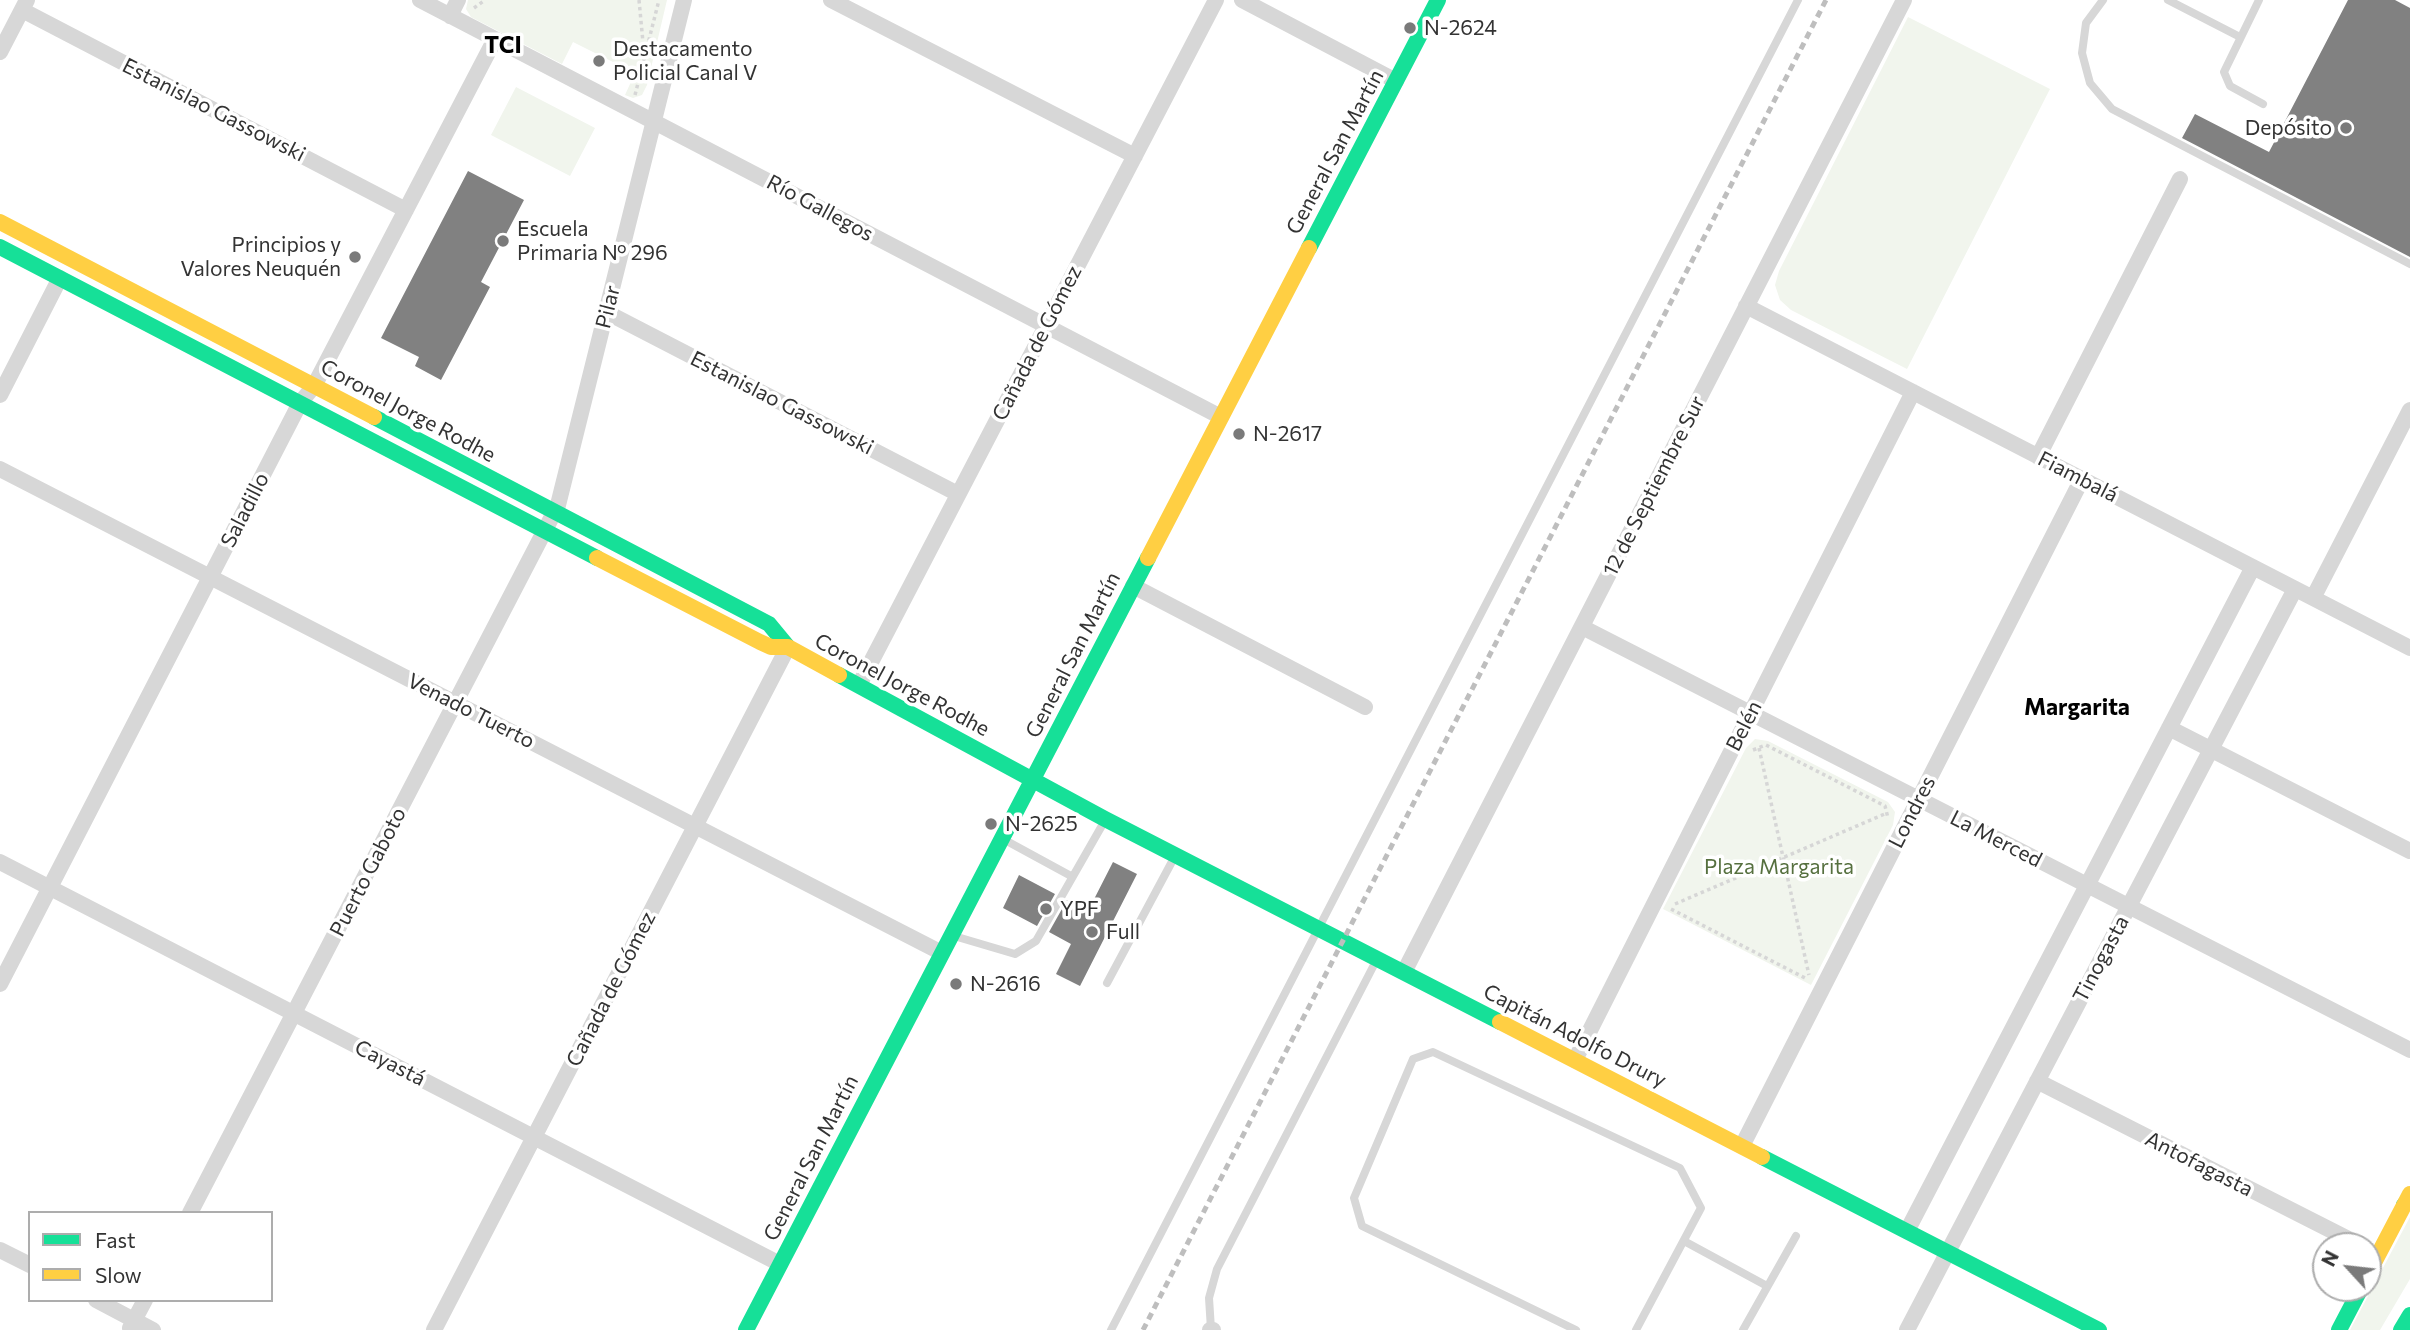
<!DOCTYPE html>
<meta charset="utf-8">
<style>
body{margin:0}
#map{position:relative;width:2410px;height:1330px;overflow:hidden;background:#fff;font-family:Commissioner,sans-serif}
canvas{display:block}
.legend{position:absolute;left:28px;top:1211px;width:245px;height:91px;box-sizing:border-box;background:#fff;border:2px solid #adadad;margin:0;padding:9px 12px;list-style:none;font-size:21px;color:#333}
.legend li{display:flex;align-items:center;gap:14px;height:35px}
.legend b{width:35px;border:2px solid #adadad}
.north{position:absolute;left:2312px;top:1232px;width:70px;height:70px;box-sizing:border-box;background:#fff;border:2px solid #adadad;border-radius:50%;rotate:297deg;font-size:19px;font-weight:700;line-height:28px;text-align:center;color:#333}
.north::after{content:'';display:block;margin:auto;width:24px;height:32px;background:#7a7a7a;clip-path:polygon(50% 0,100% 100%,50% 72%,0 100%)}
</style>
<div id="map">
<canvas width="2410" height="1330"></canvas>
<ul class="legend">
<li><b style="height:9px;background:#16e098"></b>Fast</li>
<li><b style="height:9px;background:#ffcf43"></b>Slow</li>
</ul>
<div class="north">N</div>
</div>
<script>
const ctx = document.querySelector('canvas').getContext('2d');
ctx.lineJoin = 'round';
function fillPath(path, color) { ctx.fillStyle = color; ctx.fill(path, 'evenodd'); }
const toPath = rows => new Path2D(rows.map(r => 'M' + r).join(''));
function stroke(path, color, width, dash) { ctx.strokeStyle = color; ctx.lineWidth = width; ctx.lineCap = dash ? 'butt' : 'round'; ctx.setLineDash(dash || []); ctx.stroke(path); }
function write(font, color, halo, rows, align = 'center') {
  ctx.font = font + ' Commissioner,sans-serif'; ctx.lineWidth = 7; ctx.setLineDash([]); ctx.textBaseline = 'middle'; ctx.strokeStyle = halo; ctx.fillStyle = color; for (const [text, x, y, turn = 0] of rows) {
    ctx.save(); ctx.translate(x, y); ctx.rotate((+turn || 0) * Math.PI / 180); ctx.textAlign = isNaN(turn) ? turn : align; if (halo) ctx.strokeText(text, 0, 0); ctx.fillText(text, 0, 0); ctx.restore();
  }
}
fillPath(toPath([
 [468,0,667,0,647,85,642,95,633,98,625,95,635,73,573,42,562,64,471,17,466,9],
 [1908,17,2050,89,1907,369,1791,310,1780,300,1775,285,1779,271],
 [516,87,595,128,570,176,491,135],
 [1755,739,1768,741,1888,802,1895,812,1893,825,1811,985,1663,909,1746,748],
 [2410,1217,2410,1279,2380,1330,2350,1330]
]), '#f1f5ed');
fillPath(toPath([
 [2348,0,2395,0,2410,8,2410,257,2182,138,2195,114,2269,152],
 [468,171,524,200,481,282,490,287,441,380,415,366,419,357,381,338],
 [1113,862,1137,874,1080,986,1056,974,1071,944,1049,932,1067,900,1088,911],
 [1019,875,1055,894,1037,926,1003,908]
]), '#818181');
stroke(toPath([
 [639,0,644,53],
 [474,8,485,0],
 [635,95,659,0],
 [1759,748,1809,975],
 [1753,750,1766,745,1885,806,1888,818],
 [1675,904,1887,813],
 [1671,909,1807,979]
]), '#d6d6d6', 3.5, [3.5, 3.5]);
stroke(toPath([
 [2103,0,2086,23,2082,53,2090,83,2112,109,2410,264],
 [2168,0,2240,37],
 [2259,0,2224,72,2230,86,2263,104],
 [1003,839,1071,876],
 [954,936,1015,954,1036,941,1104,822],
 [1107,983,1175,856],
 [1684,1241,1767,1286],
 [1211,1329,1209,1298,1217,1269,1377,959],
 [1111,1330,1798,0],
 [1576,1330,1362,1226,1354,1198,1413,1059,1433,1052,1680,1168,1701,1208,1636,1330],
 [1743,1330,1796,1236]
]), '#d7d7d7', 8);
stroke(toPath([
 [420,0,1221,417],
 [831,0,1135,156],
 [1242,0,1396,81],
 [22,10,406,210],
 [450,16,458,0],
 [0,52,27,0],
 [1746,306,2410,648],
 [606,312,958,494],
 [0,395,60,278],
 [2038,457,2180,179],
 [0,469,942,953],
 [1133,586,1365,707],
 [2313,598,2410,410],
 [1582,627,2410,1050],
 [859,685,1216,0],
 [2169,728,2410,851],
 [0,862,780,1264],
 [1404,972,1904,0],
 [0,984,300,403,314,386,495,39],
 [1575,1060,1913,392],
 [2037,1081,2362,1246],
 [1742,1146,2082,479],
 [190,1213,558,505,684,0],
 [1907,1231,2253,567],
 [0,1250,30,1265],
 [96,1300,153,1330],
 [130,1328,145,1300],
 [434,1330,788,647],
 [1210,1330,1213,1330],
 [1907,1330,2295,589]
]), '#d7d7d7', 16);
stroke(toPath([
 [0,247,597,558],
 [1309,248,1438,0],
 [374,417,769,624,788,647],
 [839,675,1105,819,1500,1022],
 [1762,1157,2099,1330],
 [2404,1205,2410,1199],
 [746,1330,1148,558],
 [2339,1330,2361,1288],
 [2401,1330,2410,1315]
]), '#16e098', 16);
stroke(toPath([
 [0,222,374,417],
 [597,558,760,642,771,647,788,647,839,675],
 [1148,558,1309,248],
 [1500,1022,1762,1157],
 [2368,1274,2410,1194]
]), '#ffcf43', 16);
stroke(toPath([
 [1143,1330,1826,0]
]), '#bebebe', 5, [7, 5]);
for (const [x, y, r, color] of [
 [1410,28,7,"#7a7a7a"],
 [599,61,7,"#7a7a7a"],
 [2346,128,7,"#7a7a7a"],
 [503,241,7,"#7a7a7a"],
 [355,257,7,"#7a7a7a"],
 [1239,434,7,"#7a7a7a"],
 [991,824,7,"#7a7a7a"],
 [1046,909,7,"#7a7a7a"],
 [1092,932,7,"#7a7a7a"],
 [956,984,7,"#7a7a7a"]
]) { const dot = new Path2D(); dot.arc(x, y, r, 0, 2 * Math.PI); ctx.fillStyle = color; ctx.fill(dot); stroke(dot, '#fff', 2.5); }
write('21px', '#333', '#fff', [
 ["N-2624",1424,28],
 ["Destacamento",613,49],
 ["Policial Canal V",613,73],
 ["Depósito",2332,128,"right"],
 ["Escuela",517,229],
 ["Primaria Nº 296",517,253],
 ["Principios y",341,245,"right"],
 ["Valores Neuquén",341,269,"right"],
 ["N-2617",1253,434],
 ["N-2625",1005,824],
 ["YPF",1060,909],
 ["Full",1106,932],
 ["N-2616",970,984]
], 'left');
write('21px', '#333', '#fff', [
 ["Estanislao Gassowski",214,110,27],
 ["General San Martín",1335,152,-62],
 ["Río Gallegos",820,208,28],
 ["Pilar",608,307,-76],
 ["Cañada de Gómez",1037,343,-63],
 ["Estanislao Gassowski",782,403,27],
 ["Coronel Jorge Rodhe",408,411,28],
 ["Fiambalá",2078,477,27],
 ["12 de Septiembre Sur",1654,486,-63],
 ["Saladillo",245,510,-63],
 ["General San Martín",1073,655,-63],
 ["Coronel Jorge Rodhe",902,685,28],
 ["Venado Tuerto",471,711,27],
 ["Belén",1744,726,-63],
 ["Londres",1912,812,-63],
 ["La Merced",1996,839,27],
 ["Puerto Gaboto",368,872,-63],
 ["Tinogasta",2101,959,-62],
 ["Cañada de Gómez",611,989,-63],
 ["Capitán Adolfo Drury",1575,1036,27],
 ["Cayastá",390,1063,27],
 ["General San Martín",811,1158,-63],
 ["Antofagasta",2199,1164,27]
]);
write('21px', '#56703f', '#fff', [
 ["Plaza Margarita",1779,867]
]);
write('bold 23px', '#000', '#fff', [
 ["TCI",503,45],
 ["Margarita",2077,707]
]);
</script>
